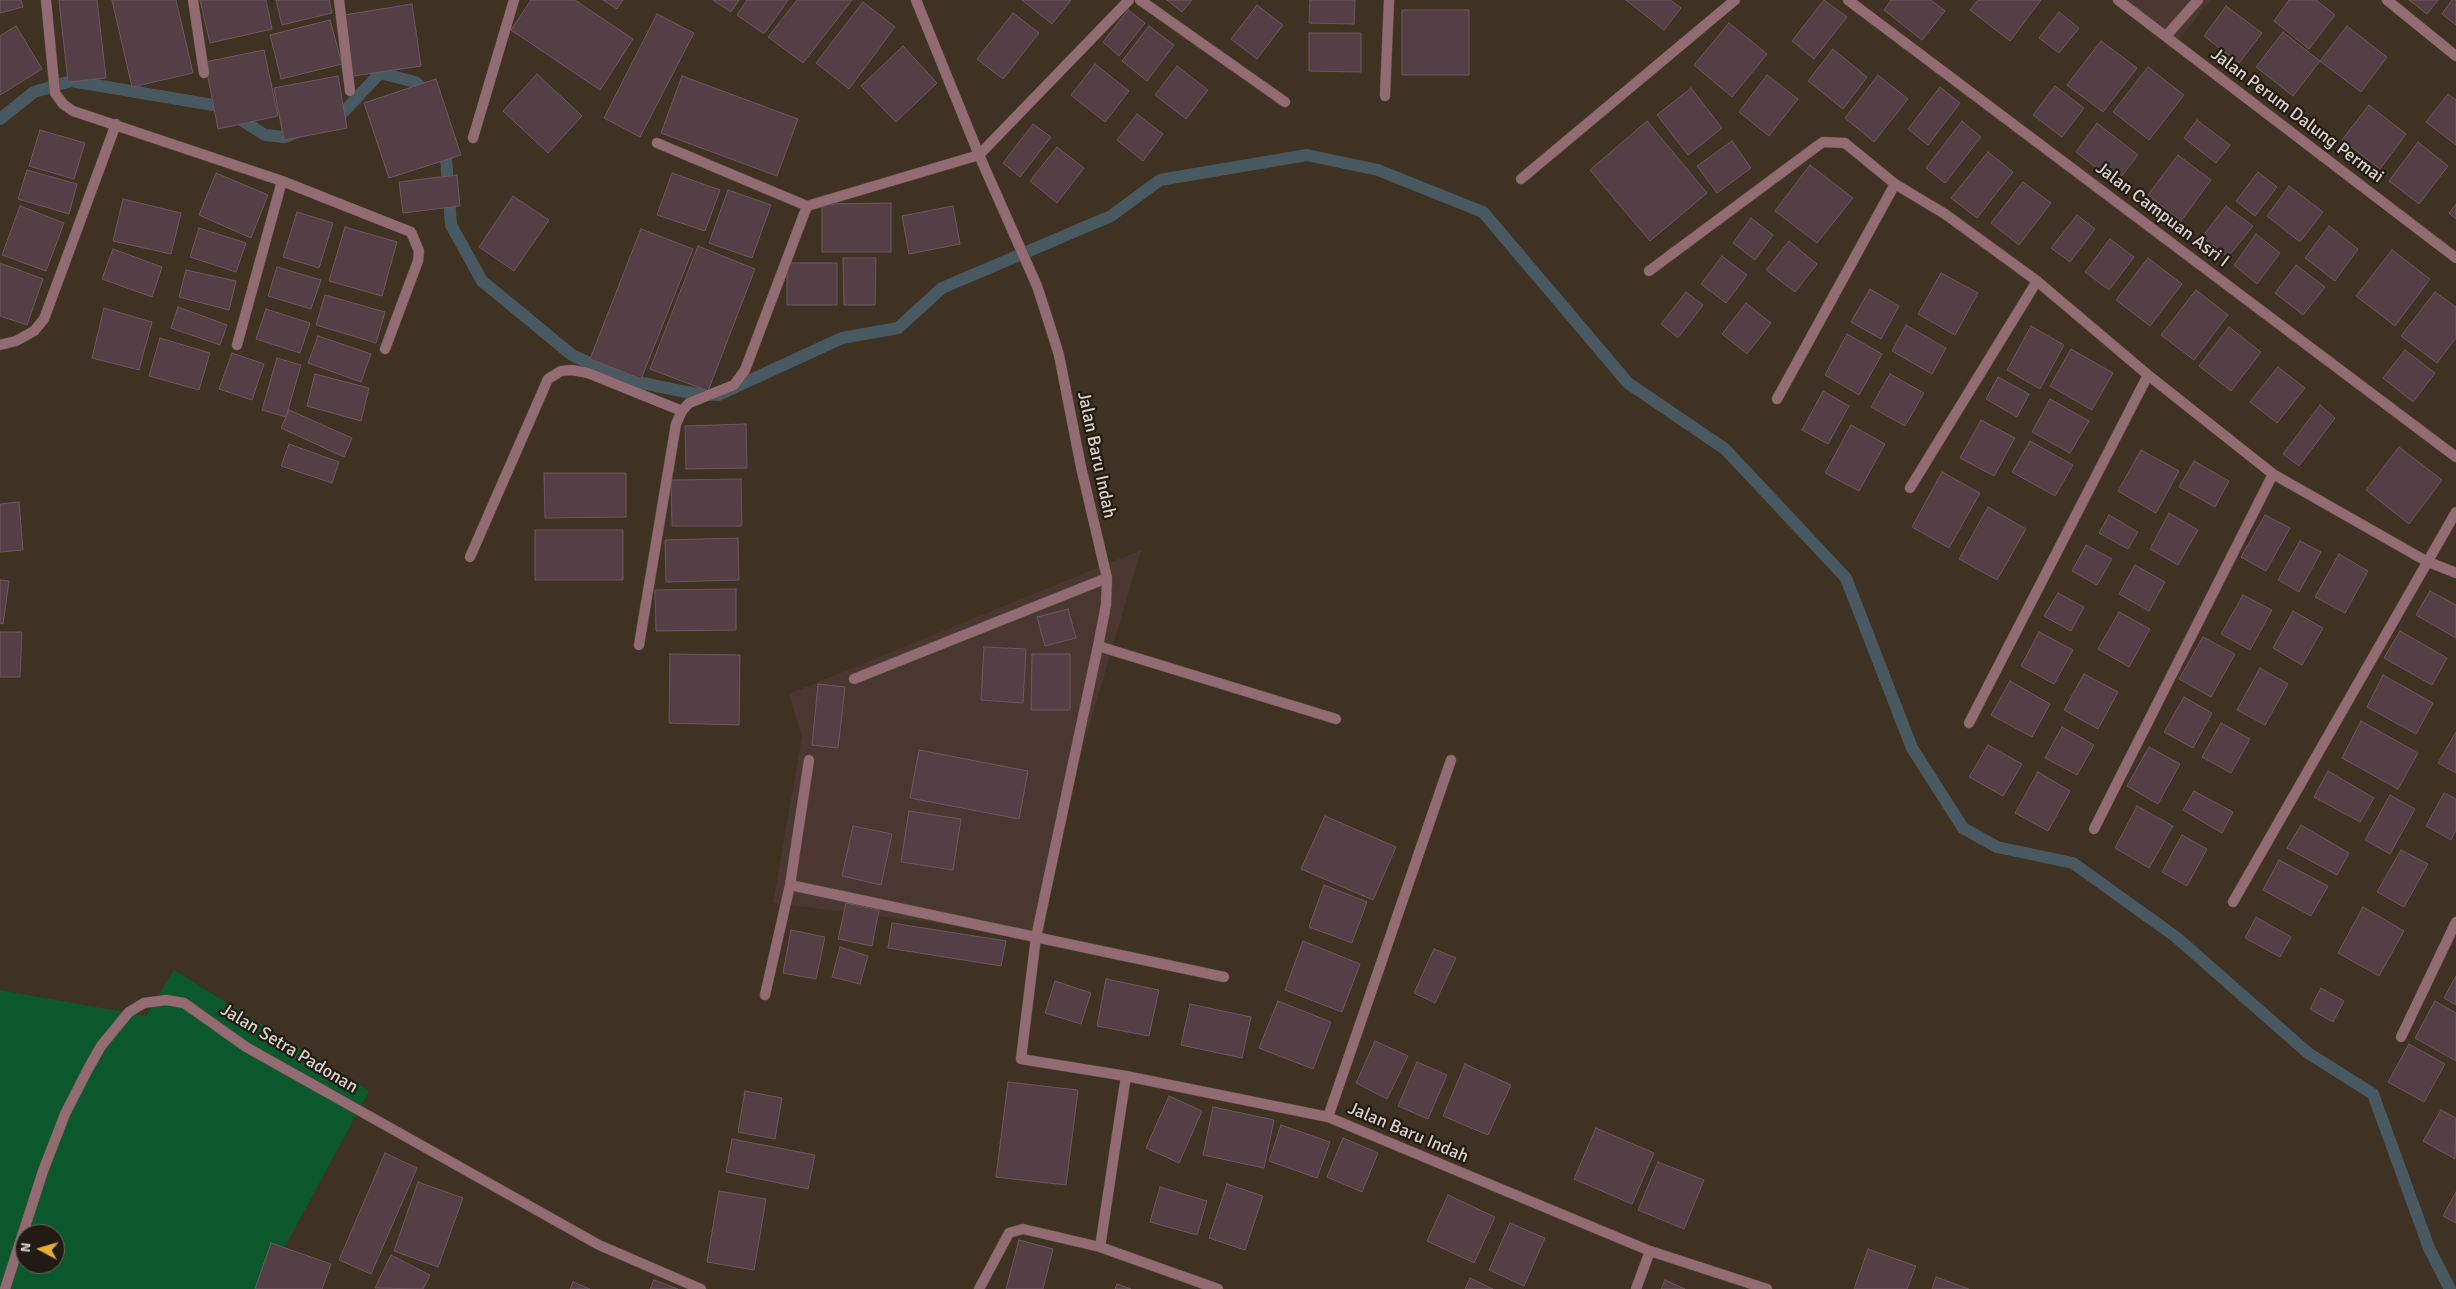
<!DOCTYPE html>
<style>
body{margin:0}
#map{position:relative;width:2456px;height:1289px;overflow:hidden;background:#3f3222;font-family:Signika,sans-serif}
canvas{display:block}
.north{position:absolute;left:15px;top:1224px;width:50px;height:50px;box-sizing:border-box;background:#211b14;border:1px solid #6b645c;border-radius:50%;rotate:276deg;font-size:14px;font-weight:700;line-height:20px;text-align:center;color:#dad1c8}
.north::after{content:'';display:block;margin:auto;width:18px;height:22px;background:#e5ad36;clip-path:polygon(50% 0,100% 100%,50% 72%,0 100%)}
</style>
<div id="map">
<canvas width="2456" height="1289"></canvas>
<div class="north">N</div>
</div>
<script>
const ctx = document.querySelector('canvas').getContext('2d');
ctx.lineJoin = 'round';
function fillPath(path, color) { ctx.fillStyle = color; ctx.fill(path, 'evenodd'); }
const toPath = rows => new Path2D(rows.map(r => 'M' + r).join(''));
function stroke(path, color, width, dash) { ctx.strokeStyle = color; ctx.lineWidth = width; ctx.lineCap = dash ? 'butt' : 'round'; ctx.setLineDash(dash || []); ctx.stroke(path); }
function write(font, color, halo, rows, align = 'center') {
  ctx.font = font + ' Signika,sans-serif'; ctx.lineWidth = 4.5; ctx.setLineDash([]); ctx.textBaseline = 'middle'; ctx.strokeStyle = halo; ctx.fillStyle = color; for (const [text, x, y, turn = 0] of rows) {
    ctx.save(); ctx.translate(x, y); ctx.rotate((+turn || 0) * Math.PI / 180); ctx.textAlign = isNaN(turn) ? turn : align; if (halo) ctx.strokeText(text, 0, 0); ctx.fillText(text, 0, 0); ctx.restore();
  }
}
fillPath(toPath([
 [2111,0,2210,0,2172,49],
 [1141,550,1063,815,1043,936,773,903,802,737,789,694]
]), '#4b3732');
fillPath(toPath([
 [174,970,369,1091,262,1289,0,1289,0,990,146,1016],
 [25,1234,55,1234,55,1264,25,1264]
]), '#0b582d');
stroke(toPath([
 [0,119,34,92,71,81,219,106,265,135,285,137,300,131],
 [330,120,338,118,380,73,415,82,432,96],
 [445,144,451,225,482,281,572,355,623,379,696,394,718,395,842,338,898,328,942,288,1111,216,1160,180,1307,155,1378,170,1483,212,1628,383,1725,449,1846,578,1912,748,1963,828,1997,847,2073,863,2176,937,2308,1053,2373,1094,2429,1248,2450,1289]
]), '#495962', 12);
const building = toPath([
 [0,0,21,0,23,7,0,13,0,0],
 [59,0,97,0,106,78,68,82,59,0],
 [112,0,176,0,193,73,132,87,112,0],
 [200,0,266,0,272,29,210,43,200,0],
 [276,0,329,0,332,13,282,25,276,0],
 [531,0,575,0,633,39,600,90,511,30,531,0],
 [603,0,623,0,617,9,603,0],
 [713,0,739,0,731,12,713,0],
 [747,0,788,0,764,34,737,15,747,0],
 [797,0,852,0,803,63,768,37,797,0],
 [1022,0,1071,0,1052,24,1022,0],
 [1167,0,1192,0,1182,12,1167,0],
 [1310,0,1355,0,1354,24,1309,23,1310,0],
 [1626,0,1670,0,1681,8,1664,30,1626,0],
 [1824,0,1847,17,1814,59,1792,41,1824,0],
 [1891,0,1931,0,1945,11,1922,40,1884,10,1891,0],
 [1978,0,2041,0,2010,41,1970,10,1978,0],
 [2289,0,2316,0,2335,15,2309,49,2274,21,2289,0],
 [2409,0,2438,0,2427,14,2409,0],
 [2452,0,2456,0,2456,25,2442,14,2452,0],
 [863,2,895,27,849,89,816,63,863,2],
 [412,4,421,66,353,76,344,15,412,4],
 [1257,5,1283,25,1257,59,1231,39,1257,5],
 [2226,6,2262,33,2239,63,2204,36,2226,6],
 [1128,10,1145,23,1119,56,1103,42,1128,10],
 [1402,10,1469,10,1469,75,1402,75,1402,10],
 [2059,12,2079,28,2059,53,2039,38,2059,12],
 [1013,13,1039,33,1003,79,977,59,1013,13],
 [657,14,694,33,640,137,604,118,657,14],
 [330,20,342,64,281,79,270,35,330,20],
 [1729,23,1767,54,1732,97,1694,65,1729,23],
 [16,26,42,69,0,95,0,36,16,26],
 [1149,26,1174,45,1147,81,1122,61,1149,26],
 [2347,26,2387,57,2361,92,2320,61,2347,26],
 [2283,32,2320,61,2293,96,2256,67,2283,32],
 [1309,33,1361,33,1361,72,1309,71,1309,33],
 [2101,41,2137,68,2103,112,2067,85,2101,41],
 [903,46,937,83,896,122,861,86,903,46],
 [1833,49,1867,77,1843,109,1808,81,1833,49],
 [264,50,278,116,218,129,205,62,264,50],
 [1095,64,1129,91,1105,122,1071,95,1095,64],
 [1177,66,1208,90,1186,119,1155,95,1177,66],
 [2148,67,2184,95,2149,140,2113,112,2148,67],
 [537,74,582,116,548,153,503,111,537,74],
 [1767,75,1798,99,1769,136,1739,112,1767,75],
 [1878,75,1908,99,1874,142,1845,118,1878,75],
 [338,76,347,128,284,140,274,88,338,76],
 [682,76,798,119,777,176,661,133,682,76],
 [436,79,461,155,389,178,364,103,436,79],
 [2055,86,2084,108,2062,137,2033,115,2055,86],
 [1940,87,1960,103,1928,145,1908,129,1940,87],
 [1691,88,1722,128,1688,155,1657,115,1691,88],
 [2448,94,2456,100,2456,145,2426,122,2448,94],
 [2369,105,2406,134,2380,169,2342,140,2369,105],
 [1137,114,1163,134,1143,161,1117,140,1137,114],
 [2197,120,2230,145,2216,163,2184,138,2197,120],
 [1647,121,1707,193,1650,241,1590,170,1647,121],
 [1962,121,1981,137,1945,183,1926,168,1962,121],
 [2097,123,2138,155,2116,183,2076,152,2097,123],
 [1033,124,1051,137,1020,177,1003,163,1033,124],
 [40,130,85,143,74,179,29,166,40,130],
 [1732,141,1751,168,1717,193,1697,166,1732,141],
 [2418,142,2448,166,2419,204,2389,181,2418,142],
 [1057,147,1084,168,1057,203,1030,181,1057,147],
 [1988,152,2013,172,1977,218,1951,198,1988,152],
 [2178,155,2211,180,2181,221,2148,195,2178,155],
 [1810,165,1853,198,1817,243,1775,211,1810,165],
 [27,170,77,184,69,214,18,199,27,170],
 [2258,172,2277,187,2255,216,2236,201,2258,172],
 [216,173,268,195,251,238,199,215,216,173],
 [672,173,720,190,705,231,657,215,672,173],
 [457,175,460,206,403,213,399,182,457,175],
 [2023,182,2051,203,2019,245,1991,223,2023,182],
 [2289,186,2323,212,2300,242,2267,216,2289,186],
 [728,190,771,205,752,258,709,243,728,190],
 [513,196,549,220,514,271,479,247,513,196],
 [123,199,181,213,171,254,113,241,123,199],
 [891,203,891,252,822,252,822,204,891,203],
 [2456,204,2456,219,2449,213,2456,204],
 [20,206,64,223,46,271,2,255,20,206],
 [953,206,960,244,909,254,902,216,953,206],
 [2226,206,2253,226,2228,257,2202,237,2226,206],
 [297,212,333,223,319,268,283,257,297,212],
 [2077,215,2095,229,2070,262,2051,248,2077,215],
 [1751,218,1773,235,1755,260,1733,243,1751,218],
 [2329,226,2358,249,2335,281,2305,258,2329,226],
 [345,227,397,242,382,296,329,281,345,227],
 [199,228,246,243,236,272,190,257,199,228],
 [641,229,693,249,641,379,590,359,641,229],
 [2256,234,2280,253,2257,284,2234,265,2256,234],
 [2110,239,2134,257,2109,290,2085,272,2110,239],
 [1789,241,1817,264,1795,292,1766,270,1789,241],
 [698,246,755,269,708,391,650,369,698,246],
 [113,249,162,267,152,297,102,279,113,249],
 [2392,250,2430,279,2395,326,2356,296,2392,250],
 [1722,256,1747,275,1726,303,1701,284,1722,256],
 [843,258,876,258,875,305,844,305,843,258],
 [2148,258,2182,284,2150,326,2116,300,2148,258],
 [0,263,43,279,27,325,0,316,0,263],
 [787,263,837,263,837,305,787,305,787,263],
 [2296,265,2325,287,2303,315,2275,293,2296,265],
 [277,267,321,280,311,309,268,296,277,267],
 [186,270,236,281,229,310,179,297,186,270],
 [1941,273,1978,293,1955,335,1918,314,1941,273],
 [1870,289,1899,306,1881,339,1851,322,1870,289],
 [2196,290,2228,315,2194,360,2161,335,2196,290],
 [1686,292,1703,305,1678,338,1661,324,1686,292],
 [2435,292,2456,307,2456,338,2437,363,2401,336,2435,292],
 [325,295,385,312,376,343,316,325,325,295],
 [1746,303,1771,323,1747,354,1722,334,1746,303],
 [178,307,227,325,220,345,171,328,178,307],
 [104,308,152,322,139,370,92,358,104,308],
 [266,309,310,323,300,353,256,339,266,309],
 [1906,325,1946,348,1932,374,1892,351,1906,325],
 [2031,326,2064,345,2040,389,2007,370,2031,326],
 [2229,327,2261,352,2231,391,2199,366,2229,327],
 [1847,334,1882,354,1859,395,1825,375,1847,334],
 [318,336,371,354,361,382,308,363,318,336],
 [160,338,210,353,199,390,149,376,160,338],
 [2071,349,2113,373,2092,410,2050,386,2071,349],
 [2405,350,2435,373,2413,402,2383,378,2405,350],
 [232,353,264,364,252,400,219,389,232,353],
 [277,358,301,365,286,417,262,410,277,358],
 [2278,367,2305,388,2277,423,2250,402,2278,367],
 [315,374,369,388,361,421,307,406,315,374],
 [1890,374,1924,393,1905,426,1871,407,1890,374],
 [1998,377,2029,394,2017,417,1986,399,1998,377],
 [1823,391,1849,406,1828,444,1802,430,1823,391],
 [2050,399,2089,421,2070,453,2032,432,2050,399],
 [2320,405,2335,418,2299,466,2283,454,2320,405],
 [289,410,352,438,344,457,281,428,289,410],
 [1981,420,2015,438,1994,476,1960,458,1981,420],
 [746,424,747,468,686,469,685,426,746,424],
 [1851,425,1885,444,1859,491,1825,473,1851,425],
 [2030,441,2073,465,2055,496,2012,472,2030,441],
 [289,444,339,462,332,483,281,466,289,444],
 [2399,447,2442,480,2409,524,2366,490,2399,447],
 [2141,450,2179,471,2156,513,2118,491,2141,450],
 [2194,461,2229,481,2215,507,2179,487,2194,461],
 [1942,472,1980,493,1949,548,1912,527,1942,472],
 [544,473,626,473,626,517,545,518,544,473],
 [741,479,742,526,672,526,671,480,741,479],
 [19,502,23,550,0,552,0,504,19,502],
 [1988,507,2026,529,1997,580,1959,559,1988,507],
 [2169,513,2198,530,2178,565,2150,549,2169,513],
 [2109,515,2138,532,2128,549,2099,533,2109,515],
 [2265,515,2290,528,2266,571,2241,557,2265,515],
 [535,530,623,530,623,580,535,580,535,530],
 [738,538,739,580,666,582,665,540,738,538],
 [2300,541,2321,552,2299,592,2278,580,2300,541],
 [2086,545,2112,559,2097,585,2072,571,2086,545],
 [2339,554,2368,571,2345,613,2315,597,2339,554],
 [2135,565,2165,582,2149,611,2119,594,2135,565],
 [0,580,9,581,3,624,0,623,0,580],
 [736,589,736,630,656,631,655,590,736,589],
 [2430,591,2456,605,2456,638,2416,615,2430,591],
 [2058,593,2084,607,2071,631,2044,616,2058,593],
 [2243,595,2272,610,2250,650,2221,634,2243,595],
 [1068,609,1076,638,1045,646,1037,617,1068,609],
 [2293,611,2323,628,2302,665,2273,648,2293,611],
 [2119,612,2150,629,2129,667,2098,649,2119,612],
 [2400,631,2447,658,2432,685,2384,658,2400,631],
 [0,632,22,632,20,677,0,677,0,632],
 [2039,632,2073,650,2054,684,2021,666,2039,632],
 [2203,637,2235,654,2211,697,2179,679,2203,637],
 [984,647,1026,649,1023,703,981,700,984,647],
 [670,654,740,655,739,725,669,723,670,654],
 [1032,654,1070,654,1070,710,1031,710,1032,654],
 [2260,668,2288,684,2265,725,2237,710,2260,668],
 [2084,674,2118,692,2098,729,2064,710,2084,674],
 [2383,675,2433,703,2416,734,2367,707,2383,675],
 [2010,681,2050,704,2032,737,1991,715,2010,681],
 [818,684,845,687,838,748,812,745,818,684],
 [2184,697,2212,713,2193,748,2164,732,2184,697],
 [2361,721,2418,753,2398,789,2342,758,2361,721],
 [2221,723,2250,739,2231,773,2202,757,2221,723],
 [2062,727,2094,745,2077,775,2045,758,2062,727],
 [2456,732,2456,773,2438,763,2456,732],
 [1988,745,2022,764,2003,796,1969,777,1988,745],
 [2149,747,2180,764,2158,804,2127,786,2149,747],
 [919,750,1028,771,1019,819,910,798,919,750],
 [2328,771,2374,798,2360,822,2314,797,2328,771],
 [2038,772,2070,791,2048,831,2015,813,2038,772],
 [2194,791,2233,812,2222,833,2183,810,2194,791],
 [2444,793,2456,799,2456,830,2451,840,2426,826,2444,793],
 [2390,795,2415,809,2390,854,2365,840,2390,795],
 [2137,806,2173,826,2149,868,2115,848,2137,806],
 [909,811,961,819,953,870,901,862,909,811],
 [1325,816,1396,847,1373,900,1301,869,1325,816],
 [2301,825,2349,853,2337,875,2287,848,2301,825],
 [853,826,892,834,881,885,842,876,853,826],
 [2182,835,2207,849,2187,886,2162,872,2182,835],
 [2401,850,2428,864,2404,907,2377,892,2401,850],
 [2279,860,2328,886,2311,916,2263,890,2279,860],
 [1324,885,1367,902,1352,943,1309,927,1324,885],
 [846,903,879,910,872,946,838,939,846,903],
 [2363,907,2404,931,2379,976,2338,953,2363,907],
 [2256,917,2291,937,2280,957,2245,938,2256,917],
 [892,923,1006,941,1001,966,888,948,892,923],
 [791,930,825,937,816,979,783,973,791,930],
 [1303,941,1360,964,1342,1012,1285,990,1303,941],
 [840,947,868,956,860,984,832,977,840,947],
 [1434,949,1456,958,1435,1003,1414,993,1434,949],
 [2456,976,2456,1005,2444,998,2456,976],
 [1106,979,1159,990,1149,1036,1097,1026,1106,979],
 [1055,981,1091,993,1081,1024,1045,1013,1055,981],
 [2321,988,2344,1001,2333,1022,2310,1009,2321,988],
 [1278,1001,1331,1022,1313,1069,1259,1048,1278,1001],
 [2435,1001,2456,1013,2456,1061,2415,1038,2435,1001],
 [1190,1004,1251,1017,1242,1058,1181,1045,1190,1004],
 [1375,1041,1408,1056,1387,1099,1356,1083,1375,1041],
 [2409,1044,2445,1064,2424,1102,2388,1082,2409,1044],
 [1417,1062,1447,1075,1428,1119,1398,1106,1417,1062],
 [1465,1064,1511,1085,1488,1135,1443,1116,1465,1064],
 [1008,1082,1078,1090,1066,1185,996,1177,1008,1082],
 [745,1091,782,1098,775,1139,738,1132,745,1091],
 [1169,1096,1202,1111,1179,1163,1146,1148,1169,1096],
 [1213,1107,1274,1120,1264,1168,1203,1155,1213,1107],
 [2441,1110,2456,1118,2455,1159,2423,1141,2441,1110],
 [1281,1125,1330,1142,1317,1178,1269,1161,1281,1125],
 [1596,1128,1654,1153,1632,1204,1574,1179,1596,1128],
 [1343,1138,1378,1153,1362,1192,1327,1177,1343,1138],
 [732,1139,815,1155,808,1189,726,1172,732,1139],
 [385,1153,417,1168,371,1274,339,1260,385,1153],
 [1658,1162,1704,1180,1684,1229,1638,1210,1658,1162],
 [418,1182,463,1198,438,1267,394,1251,418,1182],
 [1227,1184,1263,1196,1245,1250,1209,1238,1227,1184],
 [1160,1187,1207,1201,1197,1235,1150,1222,1160,1187],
 [719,1191,766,1199,754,1270,707,1262,719,1191],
 [2456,1192,2456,1223,2443,1216,2456,1192],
 [1448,1195,1495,1217,1474,1263,1427,1241,1448,1195],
 [1510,1223,1545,1238,1524,1286,1489,1270,1510,1223],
 [1019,1240,1053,1249,1043,1289,1006,1289,1019,1240],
 [271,1243,331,1264,322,1289,255,1289,271,1243],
 [1868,1249,1916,1266,1907,1289,1854,1289,1868,1249],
 [391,1255,430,1275,423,1289,375,1288,391,1255],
 [1936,1277,1969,1289,1932,1289,1936,1277],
 [1470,1278,1493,1289,1465,1289,1470,1278],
 [654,1280,678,1289,650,1289,654,1280],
 [1665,1280,1685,1289,1661,1289,1665,1280],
 [573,1282,590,1289,570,1289,573,1282],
 [1117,1284,1131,1289,1115,1289,1117,1284]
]);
fillPath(building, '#543f47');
stroke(building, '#6e5860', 1);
const minor = toPath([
 [46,0,55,93,63,104,73,111,282,181,411,232,419,251,418,261,385,349],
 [193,0,204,73],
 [339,0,350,91],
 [916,0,979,155,1037,286,1049,323,1059,355,1081,467,1107,578,1106,605,1098,646,1036,937,1021,1059,1126,1076,1328,1117,1650,1251,1767,1289],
 [1140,0,1285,102],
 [1848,0,2456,457],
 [2118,0,2456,258],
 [2387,0,2456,56],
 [2166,36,2198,0],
 [1385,96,1389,0],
 [473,138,514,0],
 [657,143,807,206,979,155,1129,0],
 [1521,179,1735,0],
 [1649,271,1816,147,1823,142,1845,143,1895,184,1945,214,2037,281,2148,375,2273,474,2426,561,2456,573],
 [0,345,16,341,34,331,44,319,116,124],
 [237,345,282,181],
 [1777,399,1895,184],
 [1910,488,2037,281],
 [470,557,548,379,561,371,572,370,588,373,682,411],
 [639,645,676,424,682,411,689,403,734,385,745,370,807,206],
 [1098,646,1336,719],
 [854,679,1107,578],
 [1969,723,2148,375],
 [2094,829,2273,474],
 [790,885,1224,977],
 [2233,902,2456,512],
 [765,995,790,885,809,760],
 [2401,1037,2456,922],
 [1328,1117,1451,760],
 [1100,1247,1126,1076],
 [5,1289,43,1171,65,1114,88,1069,101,1046,129,1012,144,1003,166,1000,184,1003,246,1047,599,1245,701,1289],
 [979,1289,1009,1233,1023,1229,1100,1247,1218,1289],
 [1636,1289,1650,1251]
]);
stroke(minor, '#5b4f40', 11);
stroke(minor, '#936b72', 10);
write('18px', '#dad1c8', '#211b14', [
 ["Jalan Perum Dalung Permai",2297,116,37],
 ["Jalan Campuan Asri I",2162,215,37],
 ["Jalan Baru Indah",1096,455,78],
 ["Jalan Setra Padonan",289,1049,31],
 ["Jalan Baru Indah",1408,1133,23]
]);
</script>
